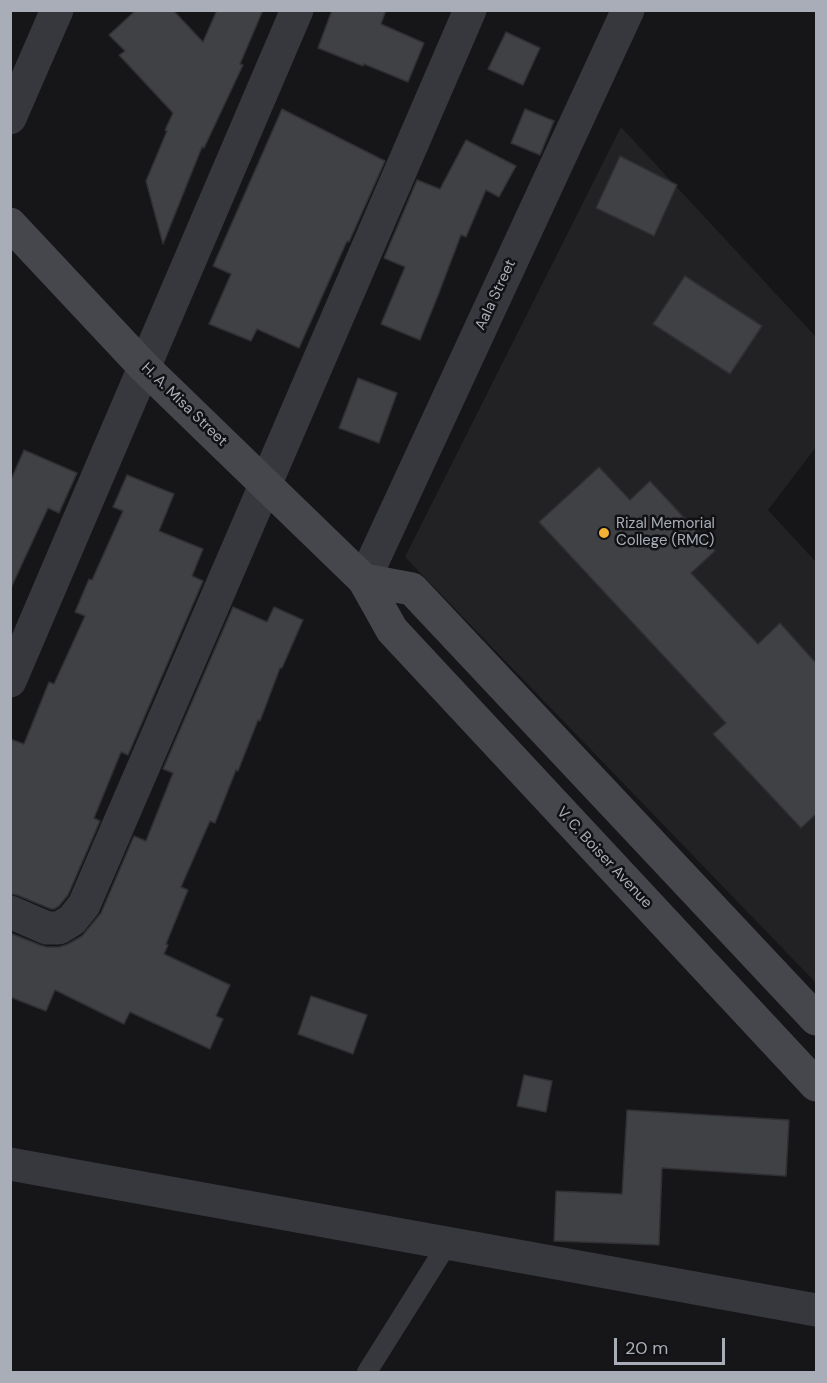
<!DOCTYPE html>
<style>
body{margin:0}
#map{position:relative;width:827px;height:1383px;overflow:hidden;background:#161618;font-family:"DM Sans",sans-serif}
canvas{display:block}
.frame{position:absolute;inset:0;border:12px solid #a8adb8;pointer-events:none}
.scale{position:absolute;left:614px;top:1338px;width:111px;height:27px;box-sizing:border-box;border:3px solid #a8adb8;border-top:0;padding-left:8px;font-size:18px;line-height:21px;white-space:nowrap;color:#a8adb8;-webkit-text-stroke:4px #111113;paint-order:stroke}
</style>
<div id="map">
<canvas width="827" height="1383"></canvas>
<div class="frame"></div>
<div class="scale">20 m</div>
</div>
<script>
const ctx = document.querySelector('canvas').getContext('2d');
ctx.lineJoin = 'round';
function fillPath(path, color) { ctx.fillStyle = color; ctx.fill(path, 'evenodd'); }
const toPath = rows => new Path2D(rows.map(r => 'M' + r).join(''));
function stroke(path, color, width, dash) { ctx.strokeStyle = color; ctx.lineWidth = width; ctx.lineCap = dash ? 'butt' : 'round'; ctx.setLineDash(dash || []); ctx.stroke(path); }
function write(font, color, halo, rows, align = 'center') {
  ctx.font = font + ' "DM Sans",sans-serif'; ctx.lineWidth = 5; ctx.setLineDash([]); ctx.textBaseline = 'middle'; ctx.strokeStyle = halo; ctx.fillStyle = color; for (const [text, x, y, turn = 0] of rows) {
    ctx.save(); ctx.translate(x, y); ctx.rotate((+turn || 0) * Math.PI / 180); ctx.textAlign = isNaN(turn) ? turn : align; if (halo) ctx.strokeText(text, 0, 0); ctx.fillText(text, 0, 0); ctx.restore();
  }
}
fillPath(toPath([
 [621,127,816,337,816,447,768,510,816,562,816,983,405,557]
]), '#222225');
const building = toPath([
 [136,10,173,10,203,42,217,10,263,10,240,64,243,65,204,148,202,147,163,244,146,181,167,131,165,130,173,113,119,55,125,51,109,35,136,10],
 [332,10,386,10,381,24,424,43,408,82,364,64,363,66,318,48,332,10],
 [506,32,540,48,523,85,488,69,506,32],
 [282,109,385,161,349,242,347,241,299,348,257,329,251,341,209,324,231,274,213,266,282,109],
 [525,109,554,121,540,155,511,143,525,109],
 [466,140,516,166,499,197,486,190,466,237,461,235,437,298,420,340,381,324,405,267,384,258,417,180,440,189,466,140],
 [620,156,677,185,654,236,596,208,620,156],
 [685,276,762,326,730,374,653,324,685,276],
 [358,378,397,393,379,443,339,428,358,378],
 [24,450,77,473,59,513,48,508,10,590,10,482,24,450],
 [599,467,630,500,650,481,715,551,691,573,758,644,780,623,816,663,816,814,801,828,713,734,726,723,539,522,599,467],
 [127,475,174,494,159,531,203,549,192,576,203,581,128,755,121,752,94,818,100,821,68,895,59,906,54,909,51,909,17,895,10,894,10,739,24,744,49,682,54,684,85,616,75,612,89,579,92,580,123,511,113,507,127,475],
 [233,607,267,622,274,607,303,620,282,668,280,668,260,721,258,720,238,771,236,770,215,823,210,821,181,887,188,890,166,944,168,945,164,954,230,985,216,1016,223,1019,210,1049,130,1012,124,1024,55,990,46,1011,10,997,10,933,40,945,47,947,59,947,68,944,82,936,101,913,134,836,146,841,173,773,163,769,233,607],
 [311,996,367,1015,353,1054,298,1034,311,996],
 [524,1075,552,1081,546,1112,517,1106,524,1075],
 [627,1110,789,1120,786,1176,662,1168,659,1245,554,1241,556,1191,622,1194,627,1110]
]);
fillPath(building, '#404145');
stroke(building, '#303034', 1.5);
stroke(toPath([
 [367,1372,448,1243]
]), '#37383d', 20);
stroke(toPath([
 [10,118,57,10],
 [364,580,628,10],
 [10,681,297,10],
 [10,912,47,928,59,928,72,920,84,905,470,10],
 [10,1164,816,1310]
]), '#37383d', 33);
stroke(toPath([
 [10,224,144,367,364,580,392,630,816,1085],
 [364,580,412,589,816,1019]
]), '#45474d', 33);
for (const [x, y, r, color] of [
 [604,533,6,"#f2b134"]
]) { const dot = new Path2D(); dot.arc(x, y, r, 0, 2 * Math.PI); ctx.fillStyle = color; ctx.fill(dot); stroke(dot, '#111113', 2); }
write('15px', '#a8adb8', '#111113', [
 ["Aala Street",496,295,-65],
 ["H. A. Misa Street",184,405,44],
 ["V. C. Boiser Avenue",604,858,47]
]);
write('15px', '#a8adb8', '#111113', [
 ["Rizal Memorial",616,524],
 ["College (RMC)",616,541]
], 'left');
</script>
